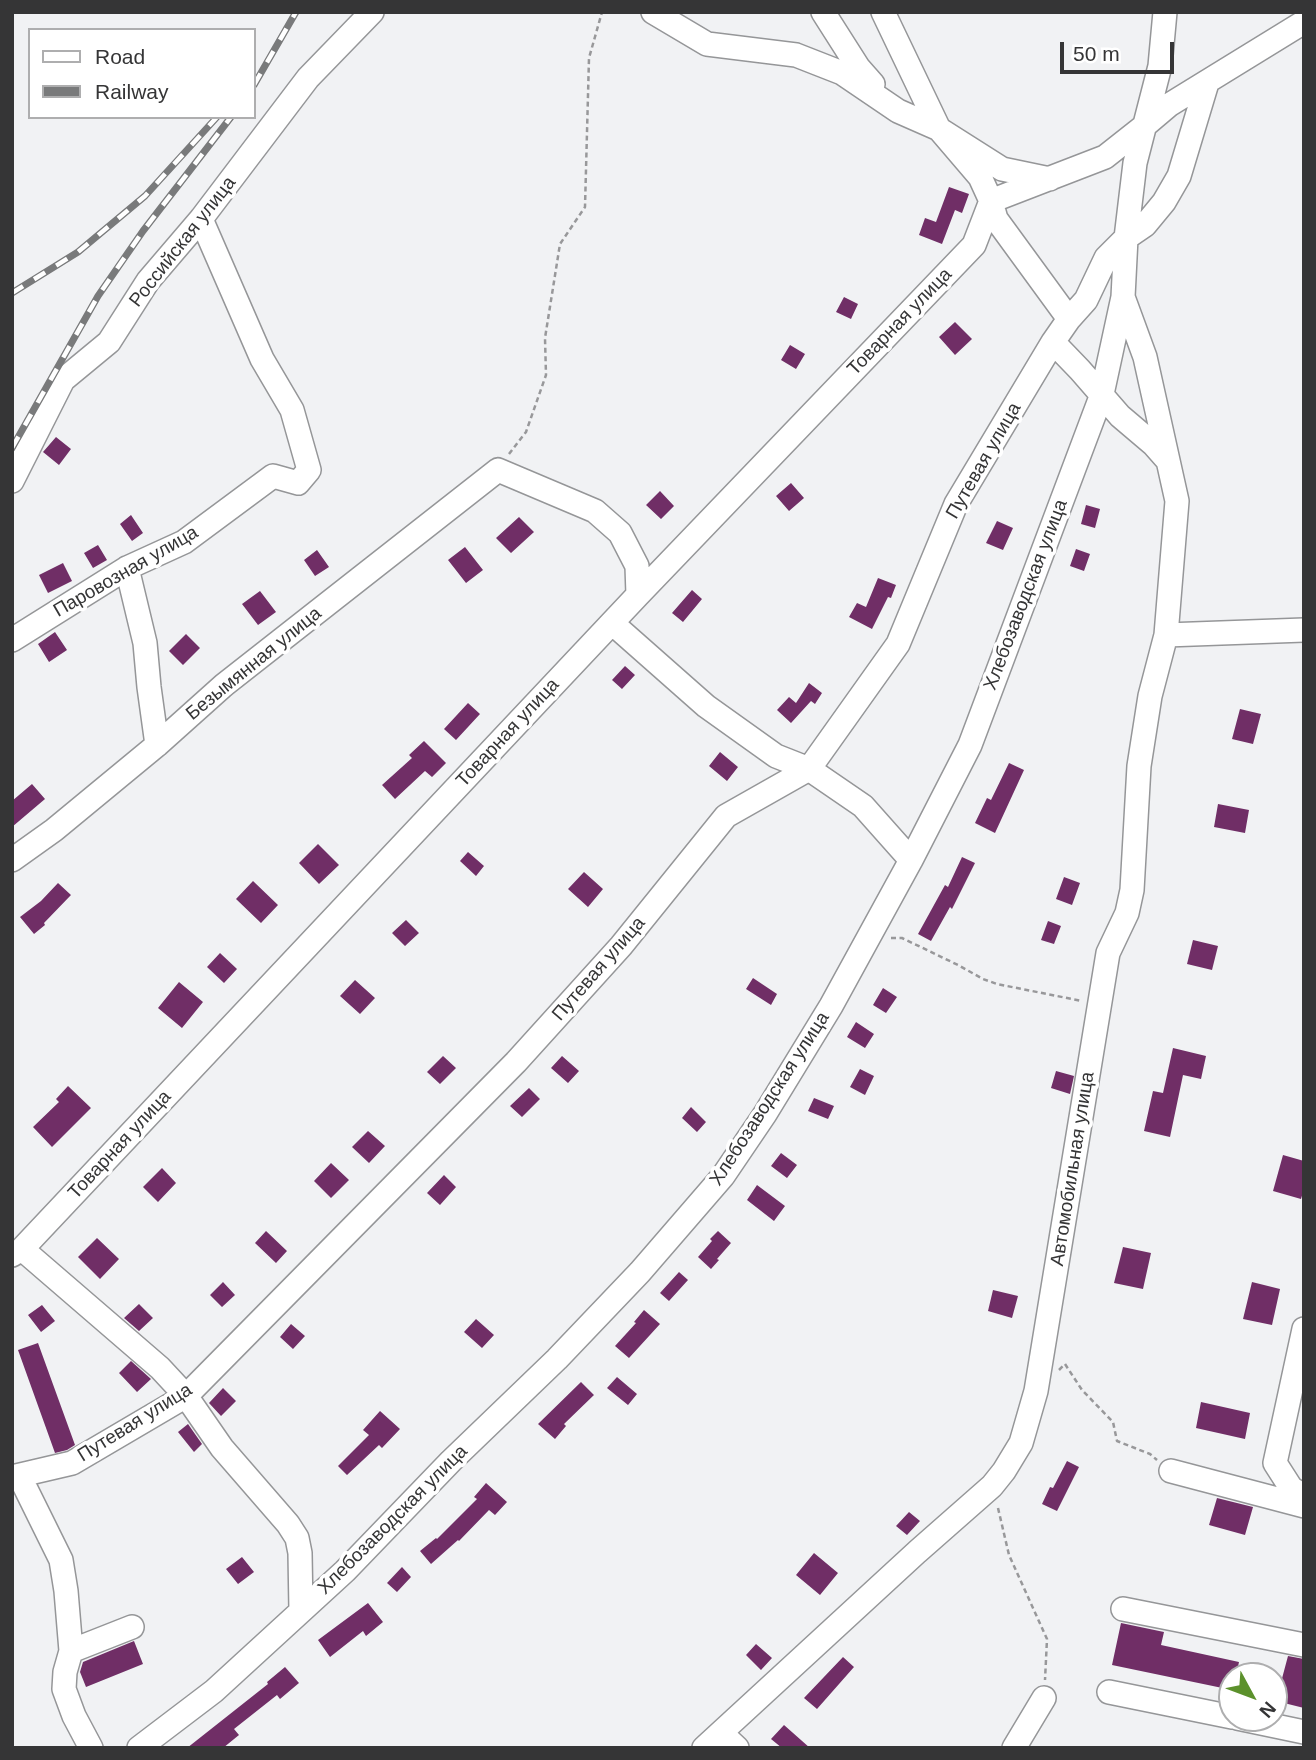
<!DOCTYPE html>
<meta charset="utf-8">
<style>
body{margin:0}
#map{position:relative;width:1316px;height:1760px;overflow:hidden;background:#f1f2f4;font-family:Helvetica,sans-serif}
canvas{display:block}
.frame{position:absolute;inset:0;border:14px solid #353536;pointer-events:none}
.legend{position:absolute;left:28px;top:28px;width:228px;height:91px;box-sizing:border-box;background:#fff;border:2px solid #aeaeaf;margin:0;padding:9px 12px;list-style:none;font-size:21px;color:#353536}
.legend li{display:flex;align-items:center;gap:14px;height:35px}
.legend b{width:35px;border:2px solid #aeaeaf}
.north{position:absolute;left:1218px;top:1662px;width:70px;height:70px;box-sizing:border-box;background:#fff;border:2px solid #aeaeaf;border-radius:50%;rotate:131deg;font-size:19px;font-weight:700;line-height:28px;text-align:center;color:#353536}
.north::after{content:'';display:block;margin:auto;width:24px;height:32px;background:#5c912c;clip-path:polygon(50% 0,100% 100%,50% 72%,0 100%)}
.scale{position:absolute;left:1060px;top:42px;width:114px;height:32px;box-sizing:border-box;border:4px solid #353536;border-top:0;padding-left:9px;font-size:21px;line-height:24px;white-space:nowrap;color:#353536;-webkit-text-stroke:5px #fff;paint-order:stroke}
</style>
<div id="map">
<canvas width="1316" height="1760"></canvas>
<div class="frame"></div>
<ul class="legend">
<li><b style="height:9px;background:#fff"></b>Road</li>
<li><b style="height:9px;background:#797a7b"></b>Railway</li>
</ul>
<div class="north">N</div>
<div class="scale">50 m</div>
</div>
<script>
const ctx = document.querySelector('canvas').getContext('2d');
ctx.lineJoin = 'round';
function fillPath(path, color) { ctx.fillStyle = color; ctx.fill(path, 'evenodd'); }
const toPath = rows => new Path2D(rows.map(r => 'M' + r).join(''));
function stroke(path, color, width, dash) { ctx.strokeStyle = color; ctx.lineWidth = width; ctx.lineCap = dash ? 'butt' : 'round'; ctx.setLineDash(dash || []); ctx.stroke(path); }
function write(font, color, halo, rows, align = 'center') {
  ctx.font = font + ' Helvetica,sans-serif'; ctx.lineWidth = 7; ctx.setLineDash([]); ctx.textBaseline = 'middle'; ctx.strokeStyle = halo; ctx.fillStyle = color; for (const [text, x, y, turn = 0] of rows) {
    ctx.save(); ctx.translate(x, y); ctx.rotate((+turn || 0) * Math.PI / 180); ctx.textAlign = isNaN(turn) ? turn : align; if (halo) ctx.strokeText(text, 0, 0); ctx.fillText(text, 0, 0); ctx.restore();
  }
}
fillPath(toPath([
 [949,187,969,194,962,213,955,210,942,244,919,235,925,218,936,222],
 [844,297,858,304,851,319,836,312],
 [955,322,972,339,955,355,939,337],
 [790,345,805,354,796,369,781,360],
 [56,437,71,449,59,465,43,452],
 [791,483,804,498,789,511,776,496],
 [660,491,674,506,661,519,646,505],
 [1086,505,1100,509,1095,528,1081,524],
 [131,515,143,533,132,541,120,524],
 [519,517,534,532,511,553,496,538],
 [997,521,1013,528,1003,550,986,543],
 [98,545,107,560,93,568,84,553],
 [465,547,483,570,466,583,448,560],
 [1076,549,1090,554,1084,571,1070,566],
 [317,550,329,567,315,576,304,560],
 [63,563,72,581,48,593,39,575],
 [878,578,896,585,891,598,888,597,872,629,849,617,857,603,866,607],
 [692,590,702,599,683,622,672,613],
 [260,591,276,612,258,625,242,604],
 [55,632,67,650,49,662,38,644],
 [186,634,200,648,183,665,169,651],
 [625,666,635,675,622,689,612,680],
 [809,683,822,693,815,704,811,701,791,723,777,710,789,697,796,703],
 [468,703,480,714,456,740,444,729],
 [1240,709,1261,714,1253,744,1232,739],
 [424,741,446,763,432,777,425,771,395,799,382,785,412,758,409,755],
 [720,752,738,767,727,781,709,766],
 [1009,763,1024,770,995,833,975,823,987,798,991,800],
 [32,784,45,799,12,827,12,801],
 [1218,804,1249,810,1245,833,1214,827],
 [318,844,339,865,319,884,299,863],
 [468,852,484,866,476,876,460,861],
 [962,857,975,863,952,909,950,907,931,941,918,934,945,885,948,887],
 [584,872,603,889,588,907,568,889],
 [1064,877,1080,883,1072,905,1056,899],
 [253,881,278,905,261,923,236,899],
 [58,883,71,895,44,923,45,925,34,934,20,917,41,901],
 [406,920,419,933,405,946,392,933],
 [1048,921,1061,926,1054,944,1041,940],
 [1193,940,1218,946,1212,970,1187,964],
 [220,953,237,969,224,983,207,967],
 [753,978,777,994,771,1005,746,989],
 [355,980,375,998,360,1014,340,996],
 [179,982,203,1002,182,1028,158,1008],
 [883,988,897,997,886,1013,873,1005],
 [856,1022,874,1034,865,1048,847,1037],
 [1173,1048,1206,1056,1201,1079,1183,1075,1170,1137,1144,1131,1153,1091,1163,1093],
 [443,1056,456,1068,440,1084,427,1072],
 [562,1056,579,1071,568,1083,551,1068],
 [860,1069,874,1076,865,1095,850,1087],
 [1056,1071,1074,1076,1070,1094,1051,1088],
 [68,1086,91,1108,52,1147,33,1127,59,1102,56,1099],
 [529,1088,540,1099,522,1117,510,1106],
 [814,1098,834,1106,828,1119,808,1111],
 [691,1107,706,1122,697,1132,682,1118],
 [368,1131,385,1146,369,1163,352,1147],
 [781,1153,797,1165,787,1178,771,1166],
 [1283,1155,1304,1161,1304,1189,1301,1199,1273,1191],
 [331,1163,349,1180,331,1198,314,1181],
 [162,1168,176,1183,158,1202,143,1187],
 [444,1175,456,1187,440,1205,427,1193],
 [757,1185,785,1206,774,1221,747,1200],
 [266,1231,287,1251,276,1263,255,1243],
 [718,1231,731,1243,717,1259,719,1260,711,1269,698,1257,712,1241,710,1239],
 [97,1238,119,1259,100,1279,78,1257],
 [1123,1247,1151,1253,1143,1289,1114,1283],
 [679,1272,688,1280,669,1301,660,1293],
 [223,1282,235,1295,222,1307,210,1295],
 [1252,1282,1280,1289,1272,1325,1243,1319],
 [993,1290,1018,1296,1012,1318,988,1311],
 [139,1304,153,1318,139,1331,124,1318],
 [42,1305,55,1321,41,1332,28,1315],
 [644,1310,660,1324,629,1358,615,1346,636,1323,634,1322],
 [476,1319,494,1335,482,1348,464,1332],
 [291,1324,305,1336,293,1349,280,1337],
 [38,1343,75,1445,67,1450,55,1453,18,1350],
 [131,1361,151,1379,137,1392,119,1373],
 [617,1377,637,1394,628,1405,607,1388],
 [581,1382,594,1395,564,1424,566,1426,555,1439,538,1424],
 [223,1388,236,1401,221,1416,209,1403],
 [1201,1402,1250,1413,1245,1439,1196,1428],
 [380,1411,400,1429,382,1448,379,1445,347,1475,338,1466,369,1435,363,1430],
 [188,1424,202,1444,194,1452,178,1432],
 [1067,1461,1079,1467,1057,1511,1042,1504,1050,1487,1053,1488],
 [486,1483,507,1502,495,1515,489,1510,459,1541,458,1540,431,1564,420,1551,436,1538,437,1539,477,1499,474,1497],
 [1217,1498,1253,1507,1245,1535,1209,1525],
 [909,1512,920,1521,907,1535,896,1526],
 [814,1553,838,1573,820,1595,796,1575],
 [242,1557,254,1572,238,1584,226,1569],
 [402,1567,411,1577,397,1592,387,1583],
 [368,1603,383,1622,366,1636,363,1631,330,1657,318,1640],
 [1121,1623,1164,1632,1161,1645,1239,1662,1236,1676,1232,1676,1232,1690,1112,1665],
 [134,1641,143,1664,86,1687,80,1672,83,1662],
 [756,1644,772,1658,761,1670,746,1655],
 [1288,1656,1304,1659,1304,1708,1276,1701],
 [843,1657,854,1667,817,1709,804,1698],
 [285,1667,299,1683,280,1699,277,1695,234,1729,239,1735,223,1748,187,1748,268,1684,267,1682],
 [784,1725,810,1748,782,1748,771,1739]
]), '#702e66');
const minor = toPath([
 [653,12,707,44,796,55,842,73,898,111,939,129,980,177,991,201,996,219,1069,319],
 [823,12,858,67,873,84],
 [883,12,939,129,1002,169,1050,179],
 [1053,342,1080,370,1120,416,1153,444,1168,461],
 [12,481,63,380,109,342,148,281,201,219,308,78,372,12],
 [127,568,145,643,149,687,157,745],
 [612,623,706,706,776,756,809,769,863,806,911,860],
 [1166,635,1304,630],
 [12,640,127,568,184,542,273,476,298,483,309,470,292,410,262,359,201,219],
 [12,860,54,830,157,745,224,685,498,470,595,511,620,533,637,566,638,595],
 [22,1249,160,1368,186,1396,222,1448,288,1524,297,1538,300,1553,301,1611],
 [12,1255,22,1249,638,595,974,245,991,201,1105,157,1143,127,1169,105,1304,22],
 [1304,1329,1275,1463,1291,1488,1304,1496],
 [1171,1471,1304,1506],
 [12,1477,72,1463,186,1396,516,1062,621,946,726,816,809,769,898,644,956,504,1053,342,1069,319,1086,300,1106,258,1126,238,1145,225,1164,202,1179,176,1207,83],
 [20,1477,61,1560,66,1591,71,1651,65,1672,64,1689,74,1716,91,1748],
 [1123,1609,1304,1645],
 [71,1651,132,1627],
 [1109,1692,1232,1717],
 [1237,1718,1304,1732],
 [721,1733,737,1748],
 [139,1748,214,1691,345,1571,451,1461,557,1359,640,1272,723,1176,765,1114,831,1006,911,860,970,745,1102,394,1123,297,1126,238,1135,163,1160,66,1165,12],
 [704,1748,917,1552,992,1486,1004,1471,1021,1443,1036,1391,1108,953,1127,913,1132,890,1139,766,1150,696,1166,635,1177,501,1145,357,1123,297],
 [1014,1748,1044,1698]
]);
stroke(minor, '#959698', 26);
stroke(toPath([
 [509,454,526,432,546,375,545,338,560,244,585,207,589,58,602,12],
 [891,938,902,938,958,965,983,979,997,984,1082,1001],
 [1059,1370,1065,1364,1082,1390,1113,1422,1117,1441,1150,1454,1157,1460],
 [998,1508,1009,1555,1047,1639,1045,1680]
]), '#98989a', 2.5, [5, 3.5]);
stroke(minor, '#fff', 23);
const rail = toPath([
 [254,85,296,12],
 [12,293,78,252,145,196,217,117],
 [12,448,98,296,143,231,231,117]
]);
stroke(rail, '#797a7b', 7);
stroke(rail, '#fff', 4.5, [13]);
write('19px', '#353536', '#fff', [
 ["Российская улица",183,242,-52],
 ["Товарная улица",900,322,-46],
 ["Путевая улица",984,461,-60],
 ["Паровозная улица",126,572,-30],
 ["Хлебозаводская улица",1026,595,-69],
 ["Безымянная улица",254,664,-39],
 ["Товарная улица",508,733,-47],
 ["Путевая улица",599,969,-49],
 ["Хлебозаводская улица",770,1099,-57],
 ["Товарная улица",120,1145,-47],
 ["Автомобильная улица",1073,1169,-81],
 ["Путевая улица",135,1423,-32],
 ["Хлебозаводская улица",393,1520,-45]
]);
</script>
